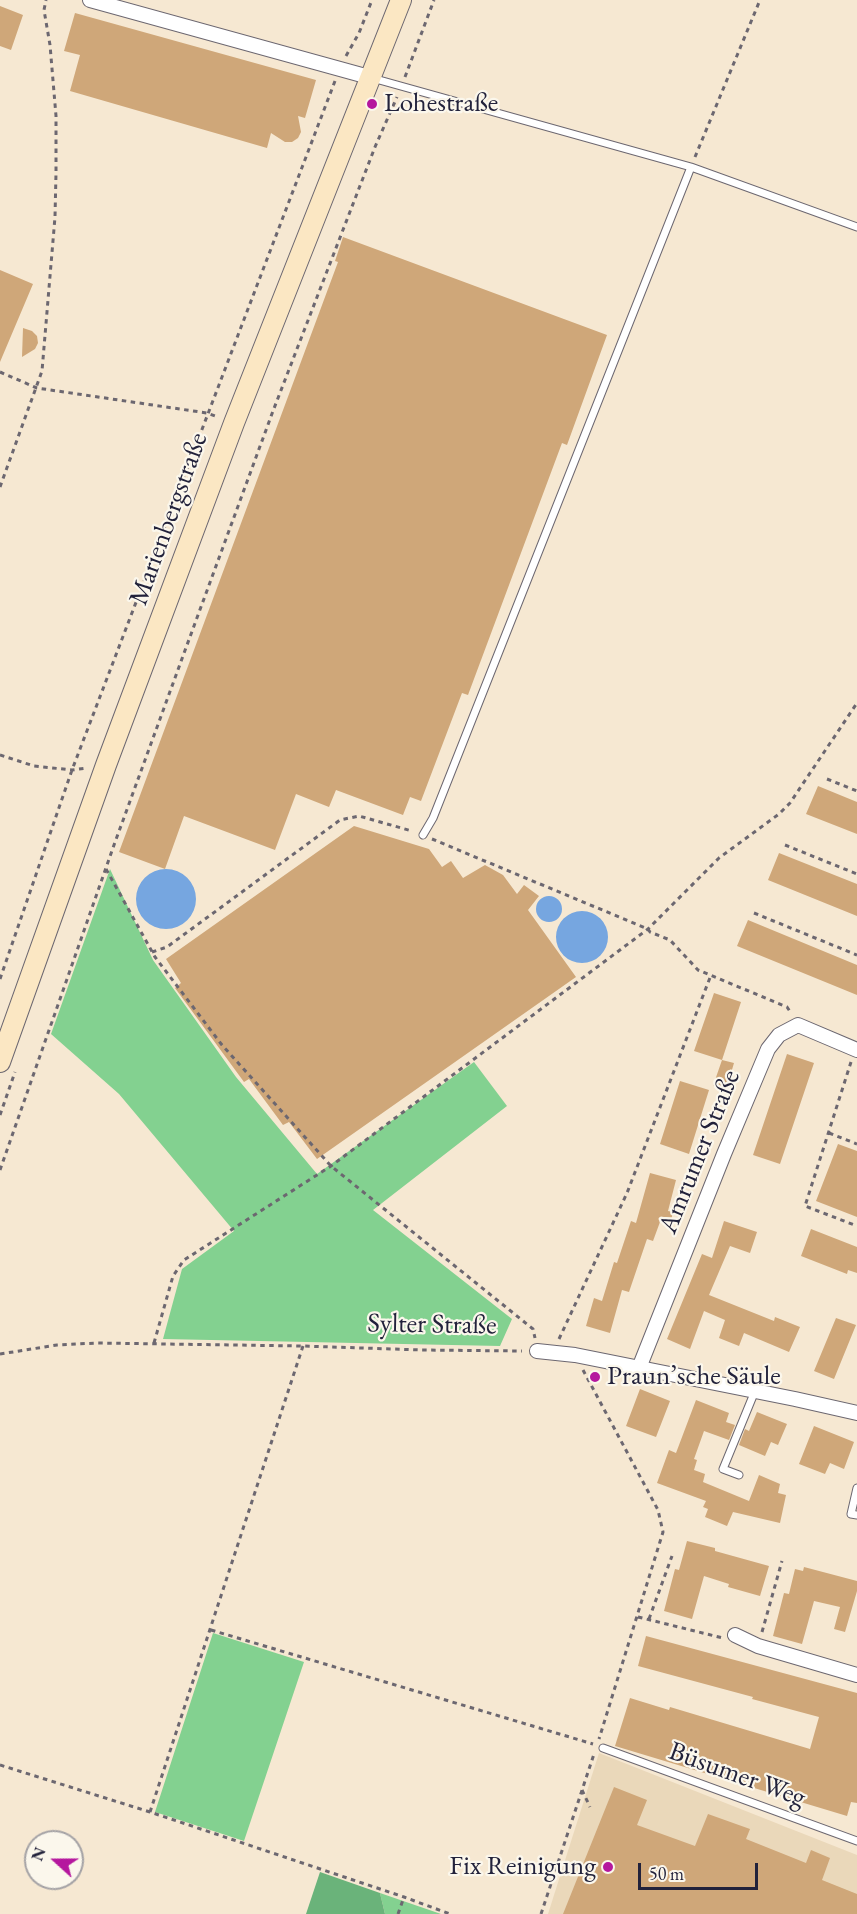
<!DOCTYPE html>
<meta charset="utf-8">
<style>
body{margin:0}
#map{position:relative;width:857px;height:1914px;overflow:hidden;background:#f6e8d2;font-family:"EB Garamond",serif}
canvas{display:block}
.north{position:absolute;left:24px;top:1830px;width:60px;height:60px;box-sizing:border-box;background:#fbf7ec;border:2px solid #a4a2a5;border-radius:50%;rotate:291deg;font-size:16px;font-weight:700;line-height:24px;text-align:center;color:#22223b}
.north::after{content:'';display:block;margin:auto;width:21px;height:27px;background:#b5179e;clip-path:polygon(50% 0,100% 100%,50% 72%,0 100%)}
.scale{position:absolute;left:638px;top:1863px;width:120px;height:27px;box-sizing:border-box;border:3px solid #22223b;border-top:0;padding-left:8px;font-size:18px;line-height:21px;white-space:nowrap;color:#22223b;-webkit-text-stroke:4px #fbf7ec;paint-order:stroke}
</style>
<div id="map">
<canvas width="857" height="1914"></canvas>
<div class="north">N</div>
<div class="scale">50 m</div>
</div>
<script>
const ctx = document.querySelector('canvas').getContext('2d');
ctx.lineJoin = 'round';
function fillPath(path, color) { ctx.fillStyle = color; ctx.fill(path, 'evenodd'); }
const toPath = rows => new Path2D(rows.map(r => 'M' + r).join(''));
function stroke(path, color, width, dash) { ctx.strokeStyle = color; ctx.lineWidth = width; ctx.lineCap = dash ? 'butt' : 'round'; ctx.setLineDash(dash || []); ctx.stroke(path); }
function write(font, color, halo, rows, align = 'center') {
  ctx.font = font + ' "EB Garamond",serif'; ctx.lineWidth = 4.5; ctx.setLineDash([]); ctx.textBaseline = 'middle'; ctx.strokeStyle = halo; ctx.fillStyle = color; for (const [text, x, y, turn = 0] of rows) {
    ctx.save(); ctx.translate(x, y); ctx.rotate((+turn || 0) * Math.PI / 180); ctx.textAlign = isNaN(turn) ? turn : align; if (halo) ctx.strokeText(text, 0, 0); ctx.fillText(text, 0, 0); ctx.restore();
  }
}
fillPath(toPath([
 [599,1753,857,1855,857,1914,548,1914]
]), '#ead8ba');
fillPath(toPath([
 [110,869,153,960,236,1077,317,1174,474,1062,507,1106,373,1210,512,1319,500,1346,163,1339,182,1269,234,1231,119,1094,51,1034],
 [213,1633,304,1662,244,1841,155,1812],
 [380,1893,441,1914,385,1914]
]), '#83d190');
fillPath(toPath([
 [320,1872,380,1893,385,1914,306,1914]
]), '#6ab37a');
fillPath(toPath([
 '136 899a30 30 0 1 1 60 0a30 30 0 1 1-60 0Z',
 '536 909a13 13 0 1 1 26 0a13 13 0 1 1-26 0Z',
 '556 937a26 26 0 1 1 52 0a26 26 0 1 1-52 0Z'
]), '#76a6e0');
fillPath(toPath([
 [0,6,23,15,11,50,0,46],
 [75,13,316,80,305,118,298,116,301,132,298,138,292,142,285,142,271,133,267,148,70,91,80,55,64,51],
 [343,237,607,335,567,445,562,443,468,695,462,693,421,801,410,797,403,815,336,790,329,807,296,794,275,850,184,816,165,869,119,852,338,262,335,261],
 [0,270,33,284,0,362],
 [23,328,32,331,37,336,38,343,35,349,22,357],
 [818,786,857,802,857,834,806,814],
 [354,826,429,849,442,867,451,861,463,878,485,865,503,875,517,894,524,885,539,896,528,910,576,977,317,1159,289,1122,283,1125,249,1079,244,1082,175,988,181,983,166,959],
 [779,853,857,884,857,916,768,880],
 [748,920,857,965,857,995,737,946],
 [714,993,741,1002,722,1060,694,1051],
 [787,1054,814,1063,780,1164,753,1155],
 [722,1060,734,1063,726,1090,713,1086],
 [680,1081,709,1090,689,1154,660,1144],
 [838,1144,857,1151,857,1217,816,1201],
 [650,1173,676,1180,668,1211,673,1212,670,1225,660,1222,653,1241,647,1239,629,1292,622,1290,610,1333,586,1326,594,1298,602,1301,614,1262,617,1263,631,1221,636,1223],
 [724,1221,757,1232,750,1253,730,1246,709,1295,774,1321,775,1317,800,1327,789,1352,744,1333,739,1346,719,1338,725,1320,704,1311,690,1349,667,1339,702,1254,712,1258],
 [811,1229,857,1247,857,1273,848,1270,847,1274,801,1256],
 [836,1318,856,1325,834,1379,814,1371],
 [640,1389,670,1401,656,1437,626,1426],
 [696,1400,729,1413,726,1422,735,1425,729,1440,704,1431,694,1459,697,1460,694,1470,705,1474,703,1482,749,1501,759,1475,780,1484,778,1493,786,1495,780,1523,733,1512,727,1526,705,1517,708,1509,703,1507,706,1501,657,1483,669,1450,676,1453],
 [757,1412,787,1424,778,1445,771,1442,765,1456,739,1445,745,1429,749,1431],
 [814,1426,854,1442,844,1469,830,1463,825,1474,799,1464],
 [687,1541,715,1548,715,1551,769,1566,760,1596,728,1587,729,1584,704,1576,692,1619,664,1611,675,1569,679,1570],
 [804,1567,857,1581,857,1591,845,1632,834,1629,840,1607,814,1601,802,1644,773,1636,784,1593,789,1594,795,1569,803,1571],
 [646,1636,857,1693,857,1803,851,1802,847,1816,615,1746,630,1698,669,1710,670,1707,810,1749,819,1717,752,1699,753,1697,638,1666],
 [614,1787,647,1800,637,1825,695,1846,708,1814,750,1829,746,1839,806,1863,811,1850,830,1858,822,1880,857,1894,857,1914,563,1914]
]), '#cfa779');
const service = toPath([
 [372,78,691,167,857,227],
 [423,835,433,818,691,167],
 [739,1475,723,1469,755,1391],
 [857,1488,851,1514,857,1515],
 [603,1748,857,1841]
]);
const minor = toPath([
 [90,0,369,77],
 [537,1351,575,1355,795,1399,857,1413],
 [639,1368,724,1154,768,1049,779,1035,798,1025,857,1050],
 [735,1635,758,1646,857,1675]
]);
const secondary = toPath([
 [0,1062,106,765,234,423,401,0]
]);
stroke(service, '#6c6770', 9);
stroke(minor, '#6c6770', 16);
stroke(secondary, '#6c6770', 22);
stroke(toPath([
 [346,56,359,33,372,0],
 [405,77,434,0],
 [695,157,760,0],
 [0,372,37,388,207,413,218,417],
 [0,487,42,371,55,217,56,173,56,116,50,45,44,10,46,0],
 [0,755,34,766,72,770,87,768],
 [827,779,857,791],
 [432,839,648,929,650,932,670,940,698,970,787,1007,791,1013],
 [785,845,857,874],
 [106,869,155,957,222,1045,331,1166,533,1329,535,1338],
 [754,913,857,955],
 [152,952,167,947,340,820,359,816,412,831],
 [0,979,72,770,335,81],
 [851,1062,805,1206,857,1226],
 [0,1115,15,1072],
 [829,1133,857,1144],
 [0,1170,114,845,187,645,273,411,375,147,397,97],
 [559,1339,627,1193,711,975],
 [154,1343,173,1276,184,1260,331,1166,648,929,719,858,779,814,790,803,857,703],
 [0,1354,57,1345,97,1343,303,1346,422,1350,522,1351],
 [583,1370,658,1510,663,1532,599,1739],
 [638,1617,723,1638],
 [649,1619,672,1556],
 [211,1630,593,1744],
 [762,1632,782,1561],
 [0,1765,150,1812,404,1897,450,1914],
 [582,1790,590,1807],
 [150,1812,303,1346],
 [398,1914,404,1897],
 [541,1914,594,1754]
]), '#6c6770', 3, [4.5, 4.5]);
stroke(service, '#fff', 7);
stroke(minor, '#fff', 14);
stroke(secondary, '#fbe7c3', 20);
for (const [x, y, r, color] of [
 [372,104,6,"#b5179e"],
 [595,1377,6,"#b5179e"],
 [608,1867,6,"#b5179e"]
]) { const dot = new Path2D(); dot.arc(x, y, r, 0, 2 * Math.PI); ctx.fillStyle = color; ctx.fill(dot); stroke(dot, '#fbf7ec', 2); }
write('27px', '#22223b', '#fbf7ec', [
 ["Lohestraße",384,104],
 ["Praun’sche Säule",607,1377],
 ["Fix Reinigung",596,1867,"right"]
], 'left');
write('27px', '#22223b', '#fbf7ec', [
 ["Marienbergstraße",169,519,-70],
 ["Amrumer Straße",700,1152,-68],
 ["Sylter Straße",432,1325,1],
 ["Büsumer Weg",737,1775,20]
]);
</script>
